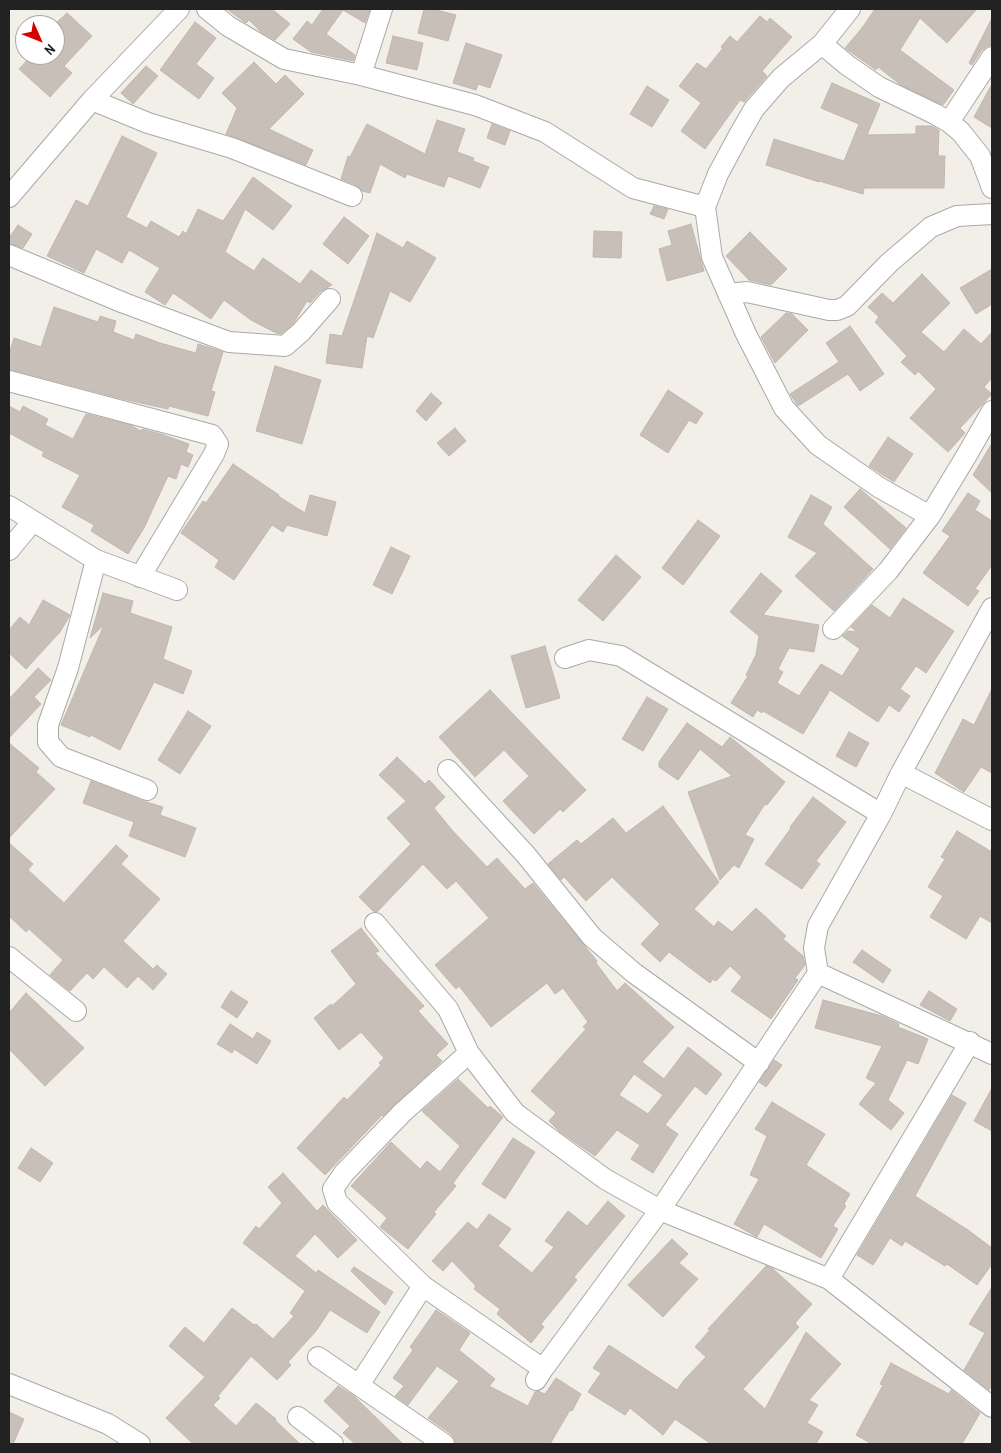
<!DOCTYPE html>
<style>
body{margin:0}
#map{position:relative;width:1001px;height:1453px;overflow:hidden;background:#f2efe9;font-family:"Archivo Narrow",sans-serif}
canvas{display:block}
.frame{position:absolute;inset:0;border:10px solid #222;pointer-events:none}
.north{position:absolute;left:15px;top:15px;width:50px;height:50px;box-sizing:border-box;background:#fff;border:1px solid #a7a7a7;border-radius:50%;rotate:134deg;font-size:14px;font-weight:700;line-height:20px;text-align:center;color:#222}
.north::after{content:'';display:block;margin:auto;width:18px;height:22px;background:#d40000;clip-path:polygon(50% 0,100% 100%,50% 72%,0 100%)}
</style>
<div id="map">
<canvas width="1001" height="1453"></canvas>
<div class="frame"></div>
<div class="north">N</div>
</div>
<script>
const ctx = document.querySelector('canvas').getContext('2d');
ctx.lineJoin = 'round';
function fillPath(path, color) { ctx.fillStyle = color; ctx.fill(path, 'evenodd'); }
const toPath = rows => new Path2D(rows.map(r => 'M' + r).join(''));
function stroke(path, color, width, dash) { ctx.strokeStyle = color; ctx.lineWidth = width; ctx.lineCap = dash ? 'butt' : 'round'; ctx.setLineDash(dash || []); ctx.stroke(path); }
const building = toPath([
 [227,9,272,9,290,24,275,40,261,32,249,20,246,23,227,9],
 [323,9,370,9,365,23,343,10,326,34,355,55,353,61,311,52,293,39,307,21,312,25,323,9],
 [424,9,432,9,456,15,448,41,418,33,424,9],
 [875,9,977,9,947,43,920,18,900,50,954,90,943,105,901,85,878,67,876,70,845,48,862,28,875,9],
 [67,13,92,36,64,66,72,73,50,97,19,69,32,55,55,55,55,24,67,13],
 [760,16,767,22,770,18,792,37,762,71,767,76,744,102,740,100,705,149,681,131,701,103,679,86,697,63,706,69,723,48,721,47,730,36,737,42,760,16],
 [992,18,992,45,987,46,982,50,972,65,969,63,992,18],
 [195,22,216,38,196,64,214,78,199,99,160,70,195,22],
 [393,36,423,43,417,70,386,63,393,36],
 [466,43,502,55,490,88,478,84,476,90,453,83,466,43],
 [254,62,276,84,285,75,304,94,269,129,313,150,306,165,226,134,237,108,222,93,254,62],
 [146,66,158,76,133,104,121,93,146,66],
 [832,83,880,104,867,135,916,134,916,126,932,126,939,130,938,156,945,156,944,188,864,188,863,194,819,181,819,182,766,165,774,139,844,161,859,124,821,108,832,83],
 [992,84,992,128,974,117,992,84],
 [647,86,669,100,652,127,630,114,647,86],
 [437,120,465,129,457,152,474,158,473,161,489,167,480,188,448,176,444,187,407,174,405,178,380,164,370,193,362,191,356,185,341,179,348,156,350,157,367,124,425,154,437,120],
 [492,124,510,131,505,145,487,138,492,124],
 [122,136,157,153,126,217,147,228,151,221,179,237,183,231,186,234,198,209,223,221,253,177,292,206,273,230,245,209,225,252,254,271,263,258,300,284,311,270,332,285,321,291,310,303,307,301,293,324,281,334,276,333,251,320,224,300,211,319,173,293,165,305,145,292,160,268,129,250,122,263,96,249,84,273,47,256,76,200,88,206,122,136],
 [654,206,668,209,664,219,650,214,654,206],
 [344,217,369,236,348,264,323,244,344,217],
 [691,224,704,271,667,281,659,249,672,245,668,231,691,224],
 [18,225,32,234,23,248,9,243,9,238,18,225],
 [594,231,622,232,621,258,593,257,594,231],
 [750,232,787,269,771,285,749,280,726,256,750,232],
 [377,233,403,248,407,241,436,258,410,302,390,291,373,338,367,336,362,368,326,363,330,334,342,336,377,233],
 [992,269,992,304,976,314,960,288,992,269],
 [922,274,950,303,921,332,944,352,964,329,981,344,992,332,992,378,984,387,992,394,960,428,965,433,948,452,910,418,936,389,918,371,915,375,901,362,907,356,875,322,879,317,868,307,882,293,893,303,922,274],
 [54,307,98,322,100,316,116,321,113,332,134,340,136,334,160,343,196,353,198,344,223,352,211,391,215,392,208,416,169,406,168,409,123,399,9,369,9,354,14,338,41,347,54,307],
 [786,313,792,314,808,330,775,363,761,337,786,313],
 [850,326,884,374,860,391,848,374,798,406,790,394,839,362,826,343,850,326],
 [275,366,321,380,302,444,256,431,275,366],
 [668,390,703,413,696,424,689,420,668,453,640,435,668,390],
 [431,393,442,403,426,421,416,411,431,393],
 [9,406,20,412,23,406,48,419,45,425,73,439,86,414,130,425,141,431,142,429,161,434,189,444,186,452,193,455,188,467,181,464,176,479,168,476,144,528,128,554,91,531,94,525,62,507,80,475,42,456,44,452,9,433,9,406],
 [455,428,466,441,449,456,437,443,455,428],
 [888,437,913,454,894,482,869,466,888,437],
 [992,443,992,493,973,475,992,443],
 [233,464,279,495,278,496,305,513,310,495,336,502,327,536,287,525,283,532,272,525,234,580,215,567,219,560,181,533,203,501,206,503,233,464],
 [860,489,906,528,890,549,844,507,860,489],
 [968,493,980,501,975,510,992,521,992,565,975,589,979,591,968,606,923,573,950,536,942,531,968,493],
 [811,495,832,507,823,524,873,569,834,611,795,576,817,553,788,537,811,495],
 [698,520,720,536,683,585,662,568,698,520],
 [391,547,410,556,392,594,373,585,391,547],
 [616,555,641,577,603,621,578,600,616,555],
 [761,573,782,591,763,615,819,625,814,652,789,648,778,669,783,672,777,683,799,696,821,664,842,676,860,649,842,636,848,631,857,632,851,627,872,605,890,618,903,598,954,631,926,673,916,666,900,689,910,696,899,712,889,705,878,722,830,690,803,734,763,711,762,713,757,710,753,717,731,703,748,676,746,675,756,655,759,636,730,612,761,573],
 [103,593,133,601,130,613,172,627,163,659,192,671,183,694,154,682,120,750,91,735,90,737,61,725,104,625,90,638,103,593],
 [43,600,70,615,60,632,26,669,9,653,9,630,20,617,29,625,43,600],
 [545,646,560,698,526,708,511,656,545,646],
 [38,668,51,680,34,697,41,704,9,738,9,699,38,668],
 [992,689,992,773,981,767,964,792,935,773,963,719,974,725,992,689],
 [490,690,586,790,563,812,560,809,534,834,503,801,529,776,504,750,475,777,439,737,490,690],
 [647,697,668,709,643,751,622,739,647,697],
 [188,711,211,726,180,774,158,760,188,711],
 [687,723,722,747,730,737,785,782,767,805,765,804,745,835,754,839,739,868,734,865,720,880,688,792,732,776,700,749,678,780,659,767,659,762,687,723],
 [849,732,869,743,856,767,836,756,849,732],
 [9,743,39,768,36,772,55,789,9,838,9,743],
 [397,757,425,784,429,780,445,797,434,808,452,830,487,867,497,858,525,889,533,883,597,961,596,963,617,991,625,983,674,1027,642,1062,664,1079,688,1047,722,1074,706,1095,695,1086,665,1125,678,1134,653,1173,631,1159,640,1145,617,1130,595,1156,559,1131,549,1121,556,1113,531,1091,586,1029,583,1027,588,1022,563,988,555,994,547,983,491,1027,459,986,456,989,435,965,489,918,456,881,447,889,423,864,377,912,373,911,359,897,411,844,387,818,406,801,379,775,397,757],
 [634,1074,663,1095,648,1114,619,1095,634,1074],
 [91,781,143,801,163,807,160,815,196,828,185,857,129,836,134,822,83,803,91,781],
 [813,797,846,822,816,861,820,864,802,889,765,864,791,828,790,827,813,797],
 [663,806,719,882,694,909,714,927,718,921,732,932,756,908,786,936,783,939,803,956,805,965,795,978,798,980,771,1019,731,991,742,977,730,966,716,981,713,979,710,983,669,952,660,962,641,944,660,924,612,877,586,901,564,877,561,880,548,864,577,840,581,844,613,818,626,833,663,806],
 [957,831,992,852,992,923,980,916,966,939,930,917,943,896,928,887,945,859,941,857,957,831],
 [9,843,33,864,28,870,64,903,116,845,128,856,121,864,160,899,123,941,153,969,157,965,167,974,153,990,138,976,127,988,104,967,93,979,87,973,70,991,50,975,63,960,29,929,26,932,9,916,9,843],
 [361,928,379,951,375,953,424,1006,418,1011,448,1044,436,1055,442,1061,383,1116,382,1115,325,1175,297,1148,344,1097,347,1100,381,1065,379,1063,384,1058,361,1032,339,1050,314,1018,331,1004,332,1006,356,984,331,951,361,928],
 [862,950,891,970,883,983,853,962,862,950],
 [231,991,248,1002,237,1018,221,1007,231,991],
 [929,991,957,1009,950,1021,920,1005,929,991],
 [26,993,84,1048,45,1086,9,1049,9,1013,26,993],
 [823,1000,882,1016,899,1024,898,1027,928,1039,918,1064,907,1060,888,1100,904,1113,891,1130,859,1104,876,1083,866,1078,882,1046,815,1028,823,1000],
 [230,1024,253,1039,257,1032,271,1041,257,1064,234,1049,232,1053,217,1044,230,1024],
 [774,1060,782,1065,766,1087,759,1082,774,1060],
 [458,1079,488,1108,490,1106,503,1117,453,1183,456,1186,434,1212,436,1214,408,1249,380,1227,387,1218,351,1186,391,1142,420,1169,427,1161,440,1172,460,1146,422,1111,458,1079],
 [992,1088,992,1131,974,1121,992,1088],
 [952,1095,966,1103,915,1196,968,1230,992,1248,992,1264,977,1285,947,1264,945,1266,905,1241,902,1246,890,1238,873,1265,857,1255,952,1095],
 [772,1102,825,1134,806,1165,850,1194,844,1204,846,1206,833,1226,838,1229,821,1258,764,1224,757,1237,734,1224,759,1179,750,1175,767,1136,755,1129,772,1102],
 [513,1138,535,1152,505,1199,482,1184,513,1138],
 [31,1148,53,1163,40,1182,18,1168,31,1148],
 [283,1173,317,1211,323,1205,357,1240,338,1258,315,1234,295,1256,316,1273,318,1270,380,1312,367,1333,330,1310,316,1331,288,1362,291,1365,277,1380,251,1356,218,1396,220,1398,213,1405,236,1426,256,1403,276,1419,275,1420,300,1444,193,1444,166,1418,205,1377,169,1346,185,1327,204,1343,232,1308,254,1325,256,1324,273,1339,294,1316,290,1313,305,1291,243,1243,256,1226,259,1229,282,1203,268,1187,283,1173],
 [608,1201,625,1216,574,1277,577,1280,541,1324,544,1327,531,1343,497,1314,500,1309,474,1289,476,1286,452,1261,443,1271,432,1261,468,1222,477,1230,489,1214,511,1229,498,1246,532,1273,554,1247,545,1241,568,1211,587,1226,608,1201],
 [672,1239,688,1254,679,1263,698,1279,663,1317,628,1285,672,1239],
 [766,1266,772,1268,812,1304,795,1323,799,1327,743,1389,765,1409,806,1332,841,1364,809,1400,818,1405,807,1423,823,1432,816,1444,711,1444,675,1419,663,1435,630,1408,625,1415,588,1392,601,1373,593,1368,609,1345,677,1390,684,1380,706,1357,695,1347,710,1330,708,1329,766,1266],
 [354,1267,393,1292,385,1305,351,1271,354,1267],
 [992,1287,992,1384,989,1390,964,1370,985,1333,969,1324,992,1287],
 [436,1310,470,1333,459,1350,495,1379,489,1386,528,1406,535,1392,538,1391,545,1394,556,1378,581,1394,572,1411,570,1410,550,1444,456,1444,454,1438,451,1434,428,1418,459,1381,437,1366,408,1405,395,1396,404,1386,393,1378,413,1350,410,1347,436,1310],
 [891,1363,949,1394,951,1390,980,1413,962,1444,872,1444,856,1435,883,1385,880,1384,891,1363],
 [338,1386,354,1396,403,1444,355,1444,343,1433,350,1426,324,1401,338,1386],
 [9,1412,24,1419,13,1444,9,1444,9,1412]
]);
fillPath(building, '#c7bfb8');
stroke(building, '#c4b6ab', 1);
const minor = toPath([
 [207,9,228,26,284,59,361,75,475,105,545,132,633,188,705,207],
 [850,9,822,44,781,78,754,109,739,135,718,174,705,207,712,257,746,334,784,408,818,445,880,488,930,516],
 [822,44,847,65,879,87,935,114,949,122,961,132,980,156,992,188],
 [361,75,382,9],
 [92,100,148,123,232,148,352,196],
 [949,122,992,57],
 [9,197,92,100,179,9],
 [9,255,124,303,229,342,285,346,301,332,330,299],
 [728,294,747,292,829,310,837,310,847,306,889,263,931,227,957,216,992,214],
 [9,381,212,435,218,444,214,454,140,577],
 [9,506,96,560,177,590],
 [9,550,33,521],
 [96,560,68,668,48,725,48,742,61,757,147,790],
 [992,608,901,773,992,820],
 [833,629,888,571,930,516,968,453,992,411],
 [565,658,589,650,621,656,881,814],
 [448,770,526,855,592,937,634,973,759,1063],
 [375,923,448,1009,469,1053,515,1113,605,1179,660,1210,829,1279,992,1407],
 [9,957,76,1011],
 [818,973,992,1054],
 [469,1053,403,1112,344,1173,333,1189,337,1202,423,1286,543,1369],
 [829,1279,970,1042],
 [318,1357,444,1444],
 [536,1380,543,1369,660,1210,818,973,814,948,818,926,881,814,901,773],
 [9,1384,108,1424,140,1444],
 [359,1385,423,1286],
 [298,1417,333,1444]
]);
stroke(minor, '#a9a9a9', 22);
stroke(minor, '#fff', 20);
</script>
